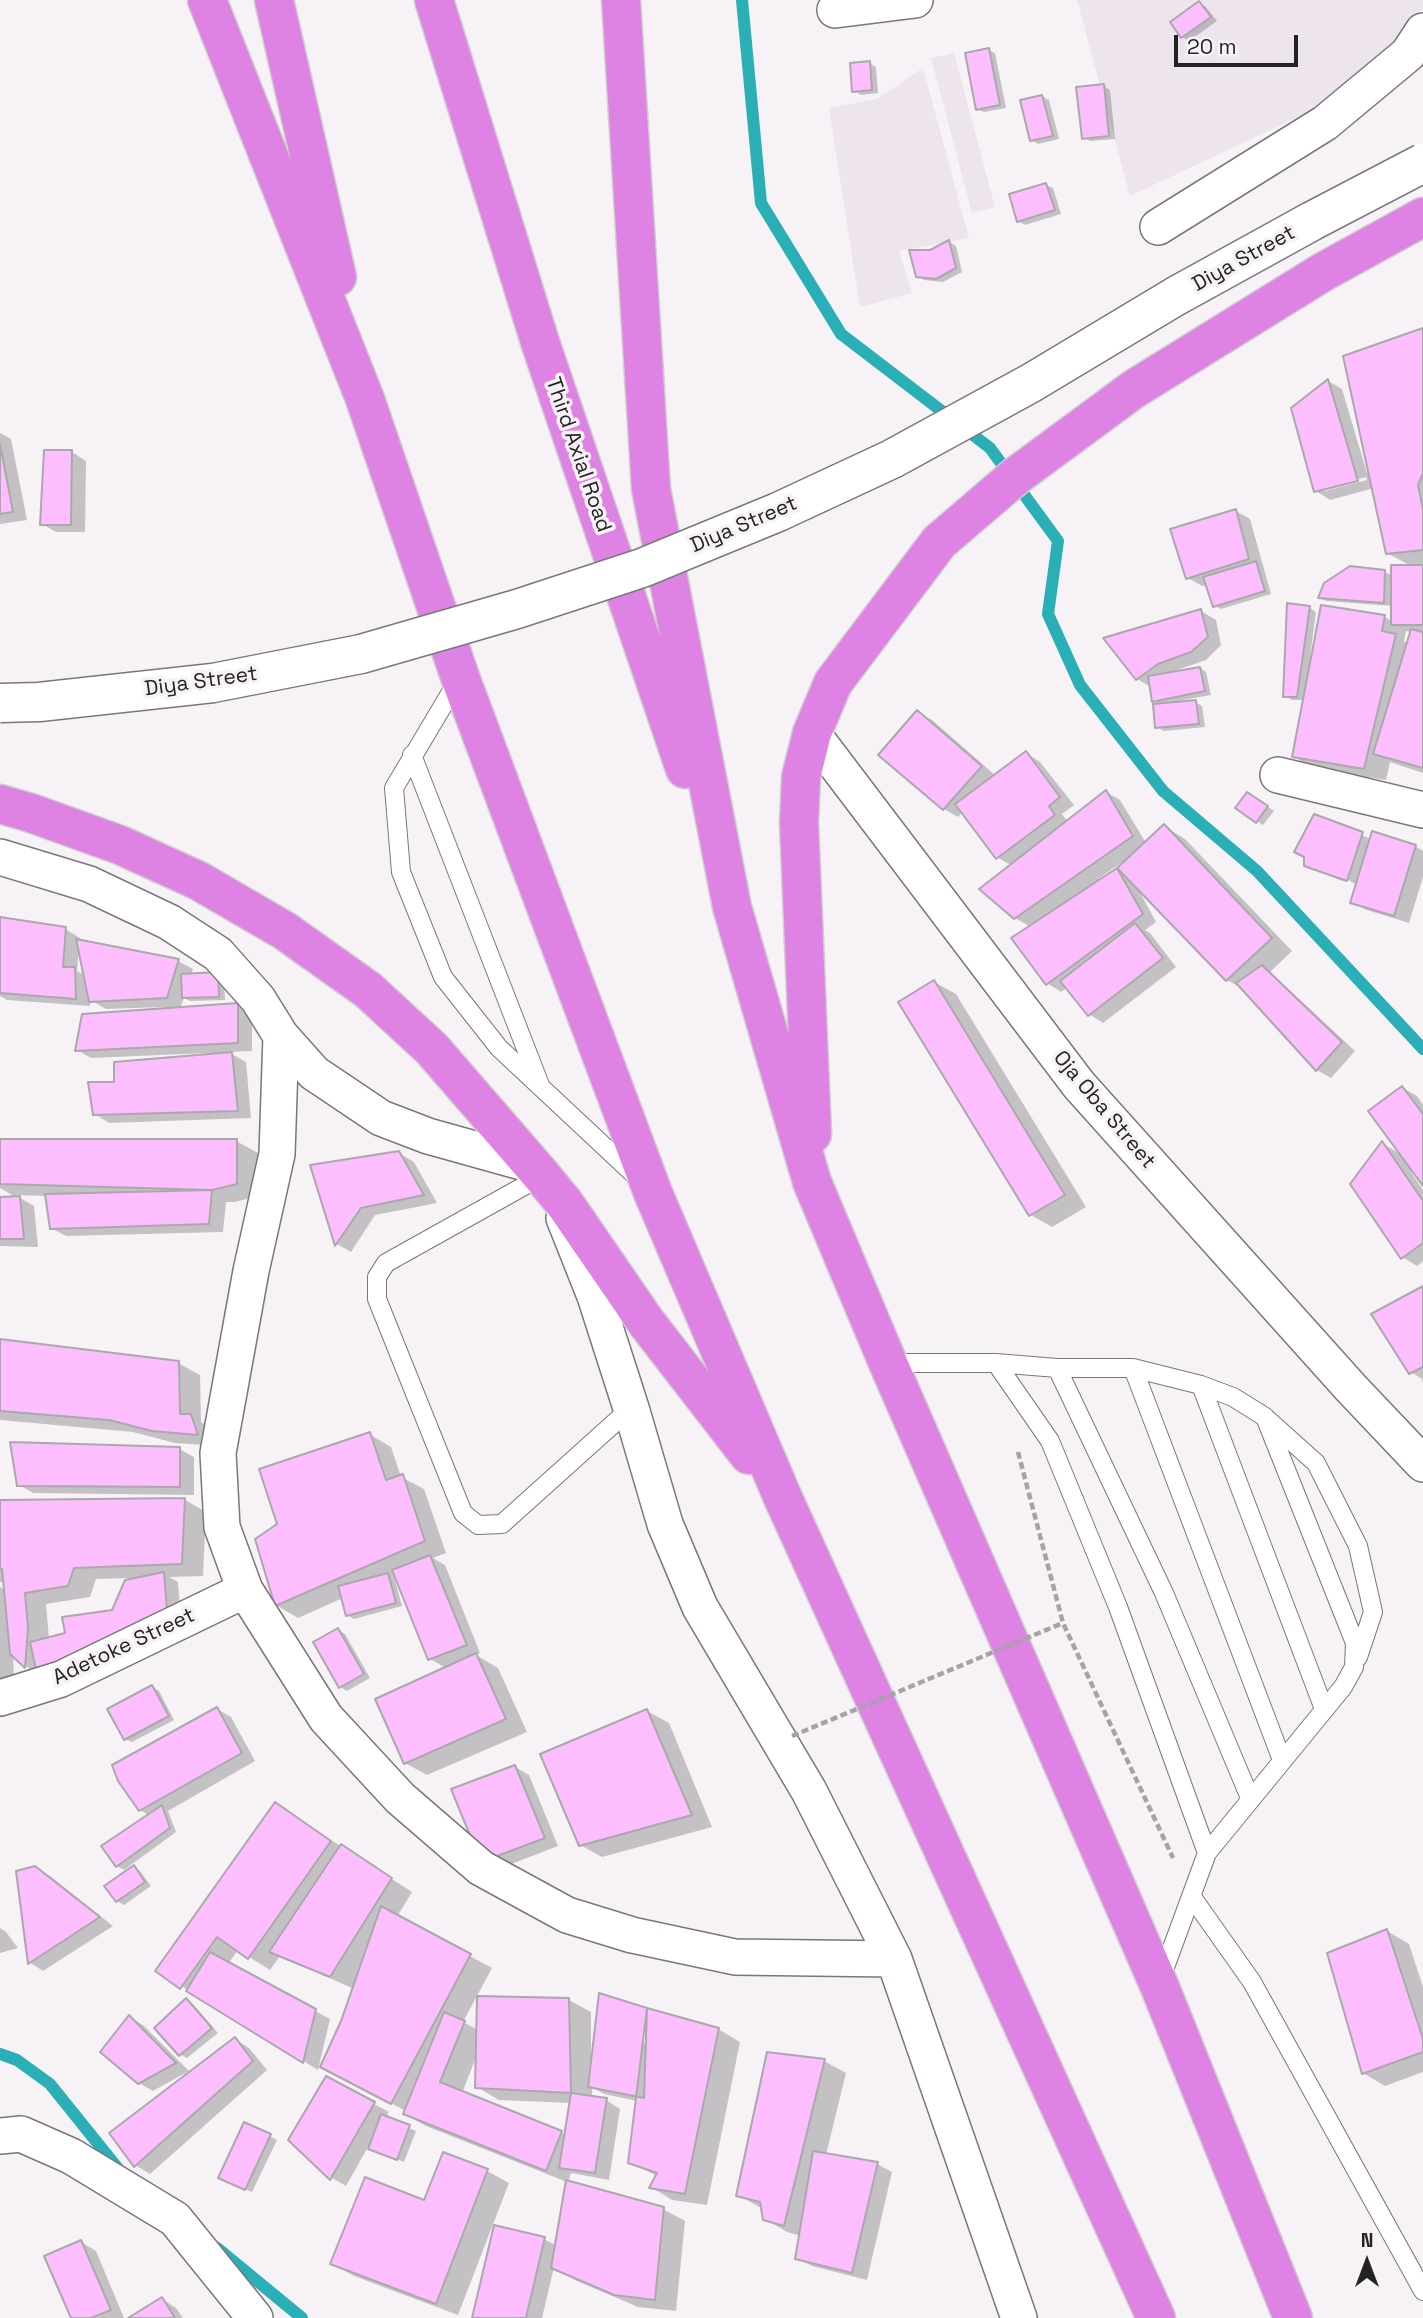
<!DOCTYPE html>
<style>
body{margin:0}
#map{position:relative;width:1423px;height:2318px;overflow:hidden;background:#f6f2f6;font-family:"Space Grotesk",sans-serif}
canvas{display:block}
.north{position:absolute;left:1332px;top:2227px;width:70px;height:70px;-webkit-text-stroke:5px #f6f2f6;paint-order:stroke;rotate:0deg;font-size:19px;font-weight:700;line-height:28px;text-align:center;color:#242324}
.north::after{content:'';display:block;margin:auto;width:24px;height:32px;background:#242324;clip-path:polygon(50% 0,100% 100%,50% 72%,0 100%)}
.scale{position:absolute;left:1174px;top:35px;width:124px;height:32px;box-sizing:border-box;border:4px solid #242324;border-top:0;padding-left:9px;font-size:21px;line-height:24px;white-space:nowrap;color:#242324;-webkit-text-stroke:5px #f6f2f6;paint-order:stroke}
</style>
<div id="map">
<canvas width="1423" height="2318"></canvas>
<div class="north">N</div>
<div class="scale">20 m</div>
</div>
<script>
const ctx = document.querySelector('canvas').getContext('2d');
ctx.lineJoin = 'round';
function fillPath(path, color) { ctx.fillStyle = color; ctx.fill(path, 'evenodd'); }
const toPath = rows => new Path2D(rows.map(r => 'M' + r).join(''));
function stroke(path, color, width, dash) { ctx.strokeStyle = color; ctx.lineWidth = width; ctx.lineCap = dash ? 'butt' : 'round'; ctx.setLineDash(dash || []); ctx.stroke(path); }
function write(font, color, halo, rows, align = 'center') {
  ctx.font = font + ' "Space Grotesk",sans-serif'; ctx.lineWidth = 7; ctx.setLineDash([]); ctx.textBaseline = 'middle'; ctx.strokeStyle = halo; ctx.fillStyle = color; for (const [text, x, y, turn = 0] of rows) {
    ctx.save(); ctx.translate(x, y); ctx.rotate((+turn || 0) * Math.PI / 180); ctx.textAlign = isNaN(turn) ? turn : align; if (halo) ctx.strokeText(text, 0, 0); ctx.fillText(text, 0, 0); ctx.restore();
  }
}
fillPath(toPath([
 [1077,0,1423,0,1423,8,1391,57,1304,114,1130,196],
 [954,53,995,207,972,213,931,58],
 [923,68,969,238,899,251,912,293,860,307,829,108,877,99]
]), '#ede4ed');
fillPath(toPath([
 [1199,3,1206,7,1217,21,1189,41,1182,37],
 [988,50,995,53,1006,108,984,112,977,109],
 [869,63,876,67,878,93,861,95,854,91],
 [1103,86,1110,90,1115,139,1090,141,1083,137],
 [1042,96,1049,100,1059,139,1038,144,1031,140],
 [1046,185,1053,188,1061,214,1025,225,1018,221],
 [949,242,956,246,962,272,943,282,924,280,917,276,931,252],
 [1423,329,1423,564,1417,564,1418,567,1423,567,1423,632,1419,632,1423,634,1423,773,1390,762,1386,780,1315,769,1294,757,1305,700,1292,700,1285,696,1310,608,1316,612,1310,657,1313,657,1385,617,1393,622,1393,606,1326,601,1320,597,1385,572,1393,576,1413,567,1387,553,1374,488,1330,500,1316,491,1328,381,1342,389,1367,473,1370,473],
 [1366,477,1367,480,1325,491,1325,488],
 [1406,631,1412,632,1408,644,1404,641],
 [0,433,11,439,27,520,0,524],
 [72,452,86,461,85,532,56,532,42,524],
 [1236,511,1250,519,1271,594,1221,609,1215,606,1208,585,1202,586,1188,578],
 [1201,611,1216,620,1221,645,1206,660,1174,671,1175,673,1200,668,1206,672,1211,695,1177,701,1177,704,1195,702,1202,706,1205,727,1164,731,1157,727,1162,705,1153,701,1151,687,1137,679],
 [917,712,932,720,996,776,1026,753,1040,762,1074,805,1062,814,1068,822,1106,792,1120,800,1146,843,1164,826,1185,839,1292,951,1270,972,1355,1051,1331,1078,1317,1070,1245,990,1227,980,1137,887,1156,922,1145,930,1150,933,1176,967,1103,1023,1089,1014,1068,987,1061,992,1047,983,1031,927,1015,918,1012,866,997,857,963,812,958,817,944,809],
 [1125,860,1127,861,1118,869,1100,881,1098,879],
 [1255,798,1274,811,1263,825,1257,821],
 [1314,816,1371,839,1415,846,1423,851,1423,877,1409,923,1367,910,1352,902,1357,885,1340,875,1338,878,1344,882,1306,865],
 [0,919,65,929,80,938,80,941,178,961,193,969,191,975,224,978,225,1000,190,1001,184,998,180,1009,237,1004,252,1013,252,1051,228,1052,246,1062,251,1118,109,1123,95,1114,207,1056,207,1053,91,1058,77,1050,164,1010,164,1007,106,1009,90,1000,90,1006,7,1000,0,996],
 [79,948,86,976,77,971],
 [934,982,956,994,1086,1207,1052,1227,1031,1215],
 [1403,1088,1417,1096,1423,1105,1423,1184,1413,1170,1411,1172,1423,1190,1423,1261,1417,1266,1402,1257,1382,1143,1402,1155],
 [0,1141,236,1141,258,1153,258,1196,235,1202,226,1202,223,1232,66,1236,51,1228,47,1196,15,1195,34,1206,38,1247,0,1246,0,1199,17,1198,0,1188],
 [399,1153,414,1162,437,1203,375,1215,351,1252,337,1244,313,1166],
 [1423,1288,1423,1384,1422,1379,1411,1372],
 [0,1341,178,1363,200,1375,201,1422,212,1429,219,1446,175,1443,133,1432,0,1420],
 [369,1434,391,1447,401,1477,424,1489,446,1553,433,1558,445,1565,480,1653,476,1655,498,1668,527,1732,427,1775,405,1763,446,1668,430,1659,397,1579,395,1580,402,1606,354,1619,347,1615,343,1598,298,1618,276,1605,280,1525],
 [179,1449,194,1457,194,1495,33,1493,19,1485],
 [185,1500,206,1512,203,1576,169,1577,178,1582,182,1631,47,1679,27,1667,13,1654,14,1681,0,1680,0,1587,6,1590,5,1582,0,1582,0,1501],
 [134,1578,113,1612,67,1634,49,1639,46,1604,90,1597,96,1579],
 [338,1630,345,1634,370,1678,347,1691,340,1687],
 [152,1687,159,1691,174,1720,132,1742,125,1739],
 [217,1709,231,1717,255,1761,168,1811,176,1832,124,1870,117,1866,150,1816,140,1810],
 [647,1711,669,1723,712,1827,602,1857,580,1845],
 [515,1767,529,1775,558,1846,496,1870,482,1861],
 [275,1804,412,1892,397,1917,492,1968,463,2022,478,2030,569,2000,591,2012,591,2054,718,2029,740,2042,707,2205,672,2200,651,2187,657,2176,630,2162,637,2101,604,2094,592,2087,592,2098,606,2100,620,2109,609,2180,571,2173,568,2182,663,2209,685,2221,676,2311,638,2307,575,2280,554,2267,542,2318,474,2318,544,2239,557,2246,567,2182,426,2126,405,2114,406,2111,344,2079,354,1989,280,1956,270,1970,238,1950,228,1964,330,2019,318,2070,157,1971],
 [477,2055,477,2087,499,2100,571,2103,566,2135,462,2093],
 [134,1867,140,1871,151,1886,124,1905,117,1901],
 [35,1868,50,1876,113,1926,43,1971,29,1962],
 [0,1928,6,1932,18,1948,0,1953],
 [1387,1931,1409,1944,1423,1987,1423,2072,1385,2086,1363,2073],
 [186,2000,193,2004,218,2033,187,2058,180,2054],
 [129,2017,143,2025,189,2071,153,2091,139,2083],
 [235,2039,249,2048,267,2070,150,2174,135,2165],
 [824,2061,846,2073,826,2155,877,2164,892,2172,867,2280,812,2266,797,2258,801,2236,787,2232,765,2219,763,2209,738,2195],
 [327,2079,389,2112,385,2118,416,2131,404,2162,368,2147,346,2186,332,2178,291,2139],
 [245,2124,277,2140,252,2192,226,2181],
 [444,2154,487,2171,509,2183,458,2315,354,2276,333,2264,425,2202],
 [81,2242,96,2251,124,2318,73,2318],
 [162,2299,176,2308,183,2318,132,2318]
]), '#0003');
stroke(toPath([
 [742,0,761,203,841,334,990,448,1058,541,1048,614,1080,685,1163,791,1257,871,1423,1049],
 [0,2054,17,2060,50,2084,120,2171],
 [217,2248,302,2318]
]), '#29afb5', 12);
const building = toPath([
 [1199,1,1211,17,1181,38,1170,22,1199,1],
 [989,48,1000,105,976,110,965,53,989,48],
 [870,61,872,90,852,92,850,63,870,61],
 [1104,84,1109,136,1082,139,1076,87,1104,84],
 [1042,95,1053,136,1030,141,1020,100,1042,95],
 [1046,183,1055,210,1017,222,1009,194,1046,183],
 [949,240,956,268,936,279,916,277,909,250,930,250,949,240],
 [1423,328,1423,480,1422,475,1418,485,1423,509,1423,550,1386,554,1343,356,1423,328],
 [1328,379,1358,481,1314,492,1291,408,1328,379],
 [0,444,13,512,0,514,0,444],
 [44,450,72,450,71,525,40,525,44,450],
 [1236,509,1249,559,1186,579,1170,529,1236,509],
 [1256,561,1265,591,1213,607,1203,577,1256,561],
 [1391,565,1423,565,1423,625,1391,625,1391,565],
 [1350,566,1385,570,1384,603,1318,598,1324,583,1350,566],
 [1287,603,1310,606,1297,697,1283,697,1287,603],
 [1321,605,1385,615,1382,631,1396,634,1364,769,1292,757,1321,605],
 [1201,609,1208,637,1191,652,1158,664,1136,680,1103,638,1201,609],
 [1411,629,1423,632,1423,768,1373,754,1411,629],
 [1200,667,1205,691,1152,702,1148,676,1200,667],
 [1196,700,1199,724,1155,728,1153,704,1196,700],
 [917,710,982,766,943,810,878,755,917,710],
 [1026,751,1060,797,1049,806,1055,815,996,859,955,804,1026,751],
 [1106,790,1133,836,1014,919,979,889,1106,790],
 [1247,792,1268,806,1256,823,1235,808,1247,792],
 [1314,814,1363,832,1347,881,1304,866,1304,857,1294,852,1314,814],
 [1164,824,1272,938,1226,981,1117,868,1164,824],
 [1372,831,1416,845,1394,916,1350,903,1372,831],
 [1117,868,1143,914,1046,985,1011,938,1117,868],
 [0,917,66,927,63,967,75,967,76,999,0,993,0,917],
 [1135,923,1163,958,1088,1016,1060,981,1135,923],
 [76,939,179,959,167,998,89,1002,76,939],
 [1262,965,1342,1042,1316,1071,1236,983,1262,965],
 [218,972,219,997,182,998,181,974,218,972],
 [934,980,1065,1195,1029,1216,898,1002,934,980],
 [238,1003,238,1043,75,1051,82,1014,238,1003],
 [232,1052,238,1111,93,1115,88,1082,114,1082,114,1062,232,1052],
 [1402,1086,1423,1114,1423,1186,1368,1111,1402,1086],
 [0,1139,237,1139,237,1184,212,1190,0,1184,0,1139],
 [1382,1141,1423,1201,1423,1243,1401,1259,1350,1184,1382,1141],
 [399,1151,424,1195,361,1208,335,1246,310,1165,399,1151],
 [212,1190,209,1224,50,1229,45,1194,212,1190],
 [20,1196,24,1239,0,1239,0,1197,20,1196],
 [1423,1286,1423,1367,1409,1374,1371,1314,1423,1286],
 [0,1339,179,1361,180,1414,191,1414,198,1435,152,1431,109,1420,0,1411,0,1339],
 [370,1432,386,1480,403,1474,425,1541,275,1606,255,1539,277,1524,259,1469,370,1432],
 [10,1442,180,1447,180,1487,17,1486,10,1442],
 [185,1498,182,1564,74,1568,68,1586,25,1593,28,1628,25,1668,10,1654,2,1569,0,1569,0,1500,185,1498],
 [430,1555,467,1645,428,1660,392,1570,430,1555],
 [164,1572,168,1623,36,1670,30,1642,65,1633,62,1617,112,1610,125,1580,164,1572],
 [388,1573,396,1603,346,1616,338,1586,388,1573],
 [338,1628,364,1674,339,1688,313,1642,338,1628],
 [476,1653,506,1719,404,1764,375,1699,476,1653],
 [152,1685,169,1716,124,1740,107,1709,152,1685],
 [217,1707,242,1753,139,1811,118,1781,112,1765,217,1707],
 [647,1709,692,1815,579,1846,540,1754,647,1709],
 [515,1765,545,1838,481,1862,451,1789,515,1765],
 [275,1802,331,1841,248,1959,217,1937,180,1989,155,1971,275,1802],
 [162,1805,170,1828,116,1867,101,1846,162,1805],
 [341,1844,392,1878,330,1977,269,1952,341,1844],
 [134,1865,145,1882,116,1902,104,1886,134,1865],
 [35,1866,100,1917,28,1964,16,1871,35,1866],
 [381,1906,471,1954,391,2104,320,2067,341,2021,381,1906],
 [1387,1929,1423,2039,1423,2052,1362,2074,1327,1953,1387,1929],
 [210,1952,316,2009,303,2063,186,1991,210,1952],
 [599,1993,647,2008,644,2098,588,2087,599,1993],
 [477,1996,569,1998,571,2093,475,2088,477,1996],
 [186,1998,212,2028,179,2056,154,2028,186,1998],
 [647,2008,719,2028,685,2194,649,2188,657,2173,628,2163,647,2008],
 [444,2012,465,2021,440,2082,562,2131,546,2171,403,2114,444,2012],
 [129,2015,176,2063,138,2084,100,2052,129,2015],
 [235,2037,253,2061,134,2167,109,2133,235,2037],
 [767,2052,825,2059,784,2226,763,2220,760,2202,736,2196,767,2052],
 [326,2076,375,2102,330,2180,288,2140,326,2076],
 [571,2093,607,2098,595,2173,559,2168,571,2093],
 [381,2114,410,2125,397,2160,368,2149,381,2114],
 [244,2122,271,2134,245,2190,218,2178,244,2122],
 [813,2151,878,2162,852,2273,795,2259,813,2151],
 [443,2152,488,2169,436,2304,330,2264,365,2177,424,2200,443,2152],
 [566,2180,664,2207,655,2300,614,2295,551,2268,566,2180],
 [494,2225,545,2237,526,2318,472,2318,494,2225],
 [81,2240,111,2310,91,2318,71,2318,44,2256,81,2240],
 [162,2297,175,2318,128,2318,162,2297]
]);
fillPath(building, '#fcbefe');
stroke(building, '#aba8ab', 2);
const lane = toPath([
 [460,677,394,788,401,872,443,977,499,1048,639,1179],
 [412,755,540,1085],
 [542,1176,386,1263,377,1277,377,1299,463,1513,478,1525,502,1524,631,1408],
 [888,1363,996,1363,1050,1441,1118,1607,1207,1853],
 [996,1363,1057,1368,1133,1368,1201,1385,1233,1397,1265,1417,1355,1643,1354,1667,1343,1687,1207,1853,1161,1978],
 [1057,1368,1164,1593,1250,1798],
 [1133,1368,1282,1760],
 [1201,1385,1324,1709],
 [1268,1420,1316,1463,1358,1546,1373,1612,1358,1657],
 [1192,1897,1252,1982,1423,2291]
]);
const street = toPath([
 [835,10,915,0],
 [1158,227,1325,123,1408,54,1423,31],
 [812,733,1079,1085,1351,1388,1423,1464],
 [1278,775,1423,810],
 [0,857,89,884,169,922,218,954,258,999,281,1036,314,1073,381,1118,428,1136,532,1165],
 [281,1036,277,1154,251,1271,218,1453,222,1527,245,1590,326,1718,400,1798,481,1868,567,1915,632,1935,735,1957,894,1959],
 [564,1218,595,1296,631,1408,665,1524,700,1607,809,1791,894,1959,1019,2318],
 [0,1698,61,1679,245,1590],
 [0,2136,21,2134,71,2156,175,2219,255,2318]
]);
const highway = toPath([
 [207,0,365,399,460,677,653,1193,783,1498,1156,2318],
 [274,0,337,277],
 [434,0,540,342,685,769],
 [621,0,651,489,732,907,812,1182,888,1363,1159,1985,1293,2318],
 [0,804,31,813,120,845,199,881,285,931,368,990,432,1049,542,1176,565,1204,646,1322,749,1455],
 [812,1134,799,823,801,777,812,733,833,683,939,542,1016,476,1134,389,1323,272,1423,217]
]);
stroke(lane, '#7a777b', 20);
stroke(street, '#7a777b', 38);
stroke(highway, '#cfcfcf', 41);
stroke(toPath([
 [1018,1452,1063,1623,1173,1858]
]), '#a6a3a6', 4.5, [7, 3.5]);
stroke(lane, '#fff', 18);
stroke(street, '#fff', 35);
stroke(highway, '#de83e3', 38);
const secondaryBridge = toPath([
 [0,703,39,702,213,683,361,654,517,609,642,568,778,512,892,459,1031,383,1176,296,1312,221,1423,163]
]);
stroke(secondaryBridge, '#7a777b', 41, []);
stroke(toPath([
 [792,1736,1063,1623]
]), '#a6a3a6', 4.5, [7, 3.5]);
stroke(secondaryBridge, '#fff', 38);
write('21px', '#242324', '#f6f2f6', [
 ["Diya Street",1244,259,-29],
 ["Third Axial Road",578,455,71],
 ["Diya Street",744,525,-23],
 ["Diya Street",201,682,-8],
 ["Oja Oba Street",1104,1110,50],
 ["Adetoke Street",124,1647,-25]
]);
</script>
